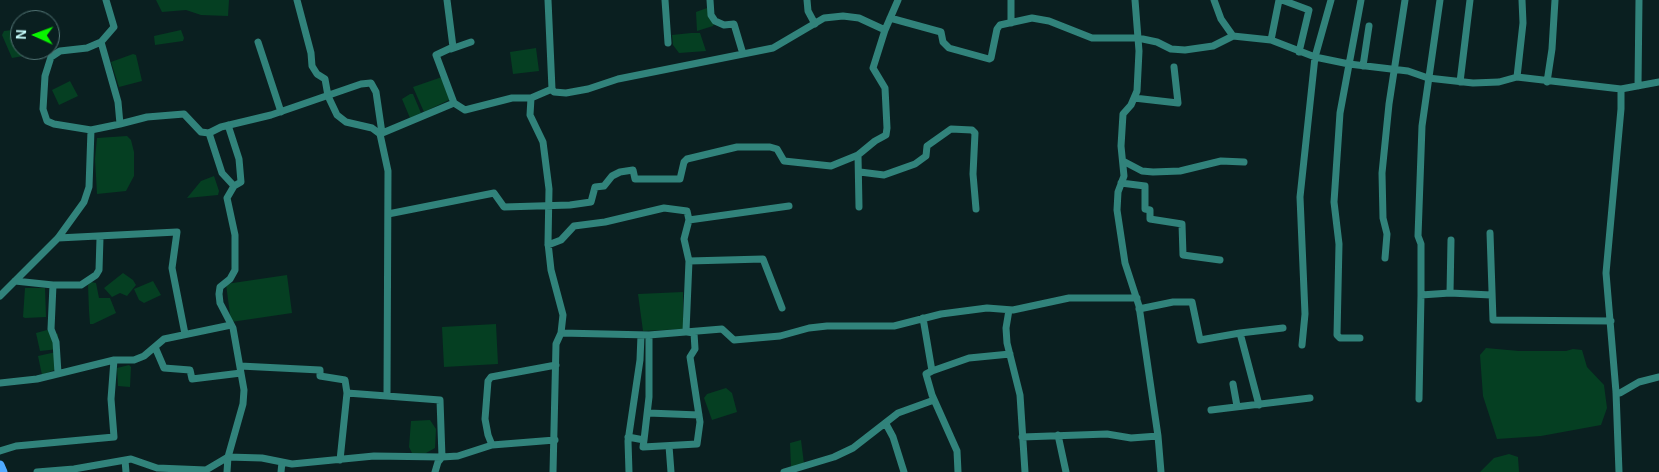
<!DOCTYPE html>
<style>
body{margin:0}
#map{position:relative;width:1659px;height:472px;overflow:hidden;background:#0a1f20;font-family:Helvetica,sans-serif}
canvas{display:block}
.north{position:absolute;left:10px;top:10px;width:50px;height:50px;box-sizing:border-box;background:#0a1f20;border:1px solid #567979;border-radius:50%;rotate:272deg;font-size:14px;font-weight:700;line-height:20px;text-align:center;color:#c9fffe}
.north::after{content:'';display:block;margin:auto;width:18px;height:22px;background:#09f400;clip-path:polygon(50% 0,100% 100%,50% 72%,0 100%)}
</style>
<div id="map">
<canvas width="1659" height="472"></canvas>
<div class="north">N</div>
</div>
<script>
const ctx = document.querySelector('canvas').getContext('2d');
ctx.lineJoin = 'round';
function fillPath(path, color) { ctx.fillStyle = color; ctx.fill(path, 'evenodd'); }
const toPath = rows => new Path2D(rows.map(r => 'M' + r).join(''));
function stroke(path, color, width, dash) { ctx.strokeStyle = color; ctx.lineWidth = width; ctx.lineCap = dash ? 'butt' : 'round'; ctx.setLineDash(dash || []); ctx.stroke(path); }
fillPath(toPath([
 [156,0,229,0,228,16,201,15,186,10,162,12],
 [707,8,715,22,713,26,697,31,696,12],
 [20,29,20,50,31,51,29,55,12,58,2,35,4,31],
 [181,30,184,38,183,41,155,45,154,36],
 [691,33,700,33,706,51,679,53,673,45,672,35],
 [536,48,539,71,513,74,510,52],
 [133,54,136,55,142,81,119,87,111,62],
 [442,77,451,99,424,112,413,87],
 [70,81,78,96,59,105,52,90],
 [410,94,413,94,421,113,410,118,402,99],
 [127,136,131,140,134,152,134,176,126,191,97,194,95,159,97,138],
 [214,176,219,191,218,195,187,198,201,181],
 [123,273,133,280,136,285,127,296,120,293,112,297,104,288],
 [287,275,292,313,231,322,226,284],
 [153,281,161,295,144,303,139,300,134,289],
 [91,282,96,283,99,298,110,298,116,313,93,324,90,324,89,311,88,285],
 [25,288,45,288,46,317,25,318,23,317],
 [683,292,683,329,643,331,638,294],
 [496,324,498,364,444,367,442,327],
 [47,330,58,334,59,349,40,351,36,333],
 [1486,348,1519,351,1566,351,1573,349,1582,350,1587,367,1604,385,1607,408,1601,425,1541,436,1497,439,1483,396,1480,355],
 [56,352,59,368,42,375,38,356],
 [129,365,131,367,130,387,118,386,117,368],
 [726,388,732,393,737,412,712,420,704,398,707,394],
 [430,420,436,429,435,448,426,453,412,453,409,447,411,421],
 [801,440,804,464,791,467,790,443],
 [1509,454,1518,457,1519,472,1480,472,1494,458]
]), '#053f22');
stroke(toPath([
 [297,0,311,53,312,66,317,74,325,79,328,96,337,115,346,122,372,128,380,134],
 [447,0,453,47,436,55,454,103],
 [548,0,552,89],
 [665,0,668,43],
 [710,0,711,15,715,21,724,25,734,24,743,54],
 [807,0,808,11,815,24],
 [1135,0,1139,51,1137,91,1131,105,1123,114,1121,146,1124,176,1118,192,1117,210,1125,263,1139,306,1158,436,1161,472],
 [1214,0,1221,19,1233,36,1271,40,1315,57,1349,64,1408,71,1428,78,1473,83,1499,82,1517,77,1621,89,1659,82],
 [1282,0,1309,10,1299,52],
 [1440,0,1422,126,1418,236,1421,244,1421,295,1450,293,1491,295],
 [890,18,941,32,943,42,949,48,989,59,991,58,997,29,1000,25,1032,18,1049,21,1092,38,1138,38,1157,42,1171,49,1185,50,1213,46,1233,36],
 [1011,23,1011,0],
 [885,30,898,0],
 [1271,40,1279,0],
 [258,42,281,112],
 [451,49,471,42],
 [1363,66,1369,26],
 [1517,77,1523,23,1522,0],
 [1460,82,1470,0],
 [1547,82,1552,49,1555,0],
 [1638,86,1639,0],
 [1134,98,1178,103,1174,67],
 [120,124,147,117,184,114,201,132,209,133,221,127,271,115,361,84,371,83,376,92,382,133],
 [91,130,54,124,47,121,43,109,45,76,51,57,60,51,87,48,101,42],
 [209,133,222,173,234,186],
 [380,134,388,171,387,394],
 [380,134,454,103,465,110,512,98,531,98],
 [1123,161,1142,171,1153,172,1180,171,1221,161,1244,162],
 [860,172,884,175,915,164,926,156,927,146,951,129,972,130,975,133,973,174,976,209],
 [1121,183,1145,186,1145,209,1150,210,1150,219,1182,224,1183,255,1220,260],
 [388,214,494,193,504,207,570,205,591,202,595,187,604,186,612,176,620,172,633,170,635,179,680,179,684,162,687,159,737,147,770,147,777,149,784,161,831,166,858,155],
 [1490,233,1493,320,1611,321],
 [58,238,177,232,172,268,185,334],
 [548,245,561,240,574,226,605,222,664,208,687,211,689,220,789,206],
 [1385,258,1387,234,1383,218,1382,173,1389,104,1405,0],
 [689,261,763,259,782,308],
 [15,281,53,285,51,329,56,342,58,373],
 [53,285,81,285,96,275,99,270,100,238],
 [1450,293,1451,240],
 [0,296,58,238,84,202,89,187,91,130,120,124,118,102,101,42,114,27,106,0],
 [1139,309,1173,302,1192,302,1200,340,1240,333,1259,405],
 [1009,310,1006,328,1007,343,1020,395,1025,472],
 [923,318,932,371,926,374,932,395,957,451,958,472],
 [686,331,689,261,684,239,689,220],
 [561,333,649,335,722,329,734,340,780,336,809,328,827,326,894,326,941,314,987,308,1013,310,1069,298,1137,298],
 [1240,333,1283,328],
 [1360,338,1340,338,1337,335,1339,244,1334,202,1340,113,1361,0],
 [1302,345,1305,314,1300,197,1315,57,1331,0],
 [155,347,164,368,190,370,192,379,241,373],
 [240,366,320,370,320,376,345,380,347,393,440,400,442,457,438,462,435,472],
 [932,371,969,358,1010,354],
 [0,383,37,379,114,360,134,360,144,356,164,339,231,325],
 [1233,384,1237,406],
 [1616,392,1620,393,1639,382,1659,377],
 [1419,399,1421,295],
 [1211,410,1310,398],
 [648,413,699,415],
 [886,424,893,437,904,472],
 [1058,435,1066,472],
 [628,437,644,440,643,447,697,444,700,422,690,357,695,349,694,333,687,332],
 [1022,437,1107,434,1131,438,1158,436],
 [644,440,649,397,649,335],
 [492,445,488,435,485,419,488,381,491,377,556,365],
 [669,446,671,472],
 [0,451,16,446,114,437,111,399,114,360],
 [125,460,126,472],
 [340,460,347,393],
 [37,472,74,469,131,459,157,468,206,470,228,457,262,458,292,464,374,456,442,457,458,456,492,445,555,440],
 [227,472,228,457,243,404,244,390,233,328,220,303,219,294,220,287,230,279,235,270,235,235,227,198,234,186,241,182,239,159,228,125],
 [281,472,282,462],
 [553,472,556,344,561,333,563,315,551,270,548,243,549,189,543,142,530,115,531,98,552,89,554,92,566,93,588,89,618,79,773,48,824,18,843,16,859,18,885,30,873,68,885,88,887,128,886,135,875,141,858,155,859,207],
 [629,472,628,441,640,360,641,335],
 [784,472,834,457,853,448,898,413,934,400],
 [1619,472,1616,392,1606,273,1621,109,1621,89]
]), '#31837b', 7);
stroke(toPath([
 [0,465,3,472]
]), '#50aaff', 9);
</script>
